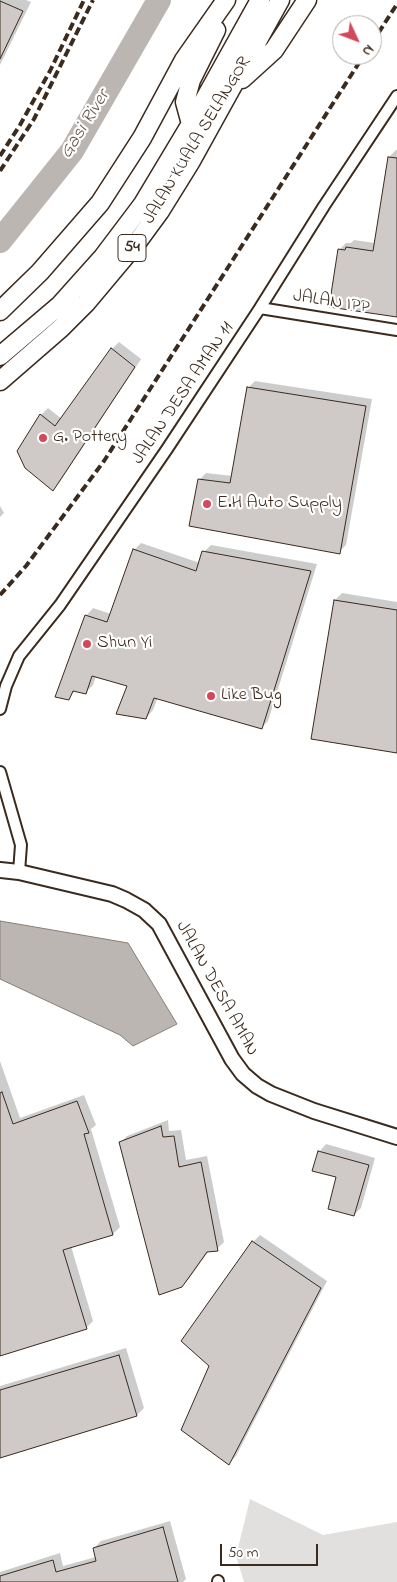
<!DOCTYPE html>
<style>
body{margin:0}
#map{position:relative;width:397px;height:1582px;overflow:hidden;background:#fff;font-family:"Indie Flower",sans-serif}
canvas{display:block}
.north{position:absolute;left:332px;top:15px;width:50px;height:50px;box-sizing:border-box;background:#fff;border:1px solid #b1aaa5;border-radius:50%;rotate:133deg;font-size:14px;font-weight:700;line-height:20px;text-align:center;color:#3b2a1e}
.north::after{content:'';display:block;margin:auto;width:18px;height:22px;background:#d1495b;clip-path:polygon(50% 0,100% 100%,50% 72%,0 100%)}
.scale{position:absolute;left:220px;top:1544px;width:98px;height:22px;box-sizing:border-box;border:2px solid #3b2a1e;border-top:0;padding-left:6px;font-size:15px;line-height:18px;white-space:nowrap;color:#3b2a1e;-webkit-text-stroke:4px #fff;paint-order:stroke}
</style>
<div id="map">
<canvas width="397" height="1582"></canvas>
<div class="north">N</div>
<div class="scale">50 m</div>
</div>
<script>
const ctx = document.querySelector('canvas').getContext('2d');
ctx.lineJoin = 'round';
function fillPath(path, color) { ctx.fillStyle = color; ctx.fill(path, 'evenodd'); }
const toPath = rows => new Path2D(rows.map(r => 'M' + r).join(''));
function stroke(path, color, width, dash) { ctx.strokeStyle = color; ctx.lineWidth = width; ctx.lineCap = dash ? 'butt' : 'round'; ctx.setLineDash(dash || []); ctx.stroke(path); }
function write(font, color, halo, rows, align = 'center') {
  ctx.font = font + ' "Indie Flower",sans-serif'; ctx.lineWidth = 4.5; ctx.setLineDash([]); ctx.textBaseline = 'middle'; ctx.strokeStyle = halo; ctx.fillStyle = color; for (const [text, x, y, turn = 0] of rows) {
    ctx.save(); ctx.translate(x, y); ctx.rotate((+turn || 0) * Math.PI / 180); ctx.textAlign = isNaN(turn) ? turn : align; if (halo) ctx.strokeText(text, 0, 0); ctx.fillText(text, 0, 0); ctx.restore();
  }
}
fillPath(toPath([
 [250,1499,323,1535,397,1522,397,1582,244,1582,236,1556]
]), '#e2e0de');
const water = toPath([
 [0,921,128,943,177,1024,133,1046,120,1035,0,979,0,921]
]);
fillPath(water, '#bcb6b3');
stroke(water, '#887e77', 1);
fillPath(toPath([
 [0,0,26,0,31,2,0,65],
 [396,150,397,150,397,316,339,250,346,243,351,243,354,240,375,243,389,157],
 [119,342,141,359,60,482,53,489,18,451,41,415,48,408,62,419,112,349],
 [255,381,372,399,346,545,339,552,199,480,206,473,233,476,248,388],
 [0,506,4,513,0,517],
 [141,543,200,563,204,552,211,545,317,564,268,721,261,728,158,697,153,710,146,718,128,685,96,676,93,685,86,692,76,690,68,699,86,616,93,608,111,614,134,550],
 [342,593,397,602,397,751,335,600],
 [0,1061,20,1118,84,1095,96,1125,91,1129,120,1227,113,1234,71,1246,93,1321,86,1328,0,1354],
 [168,1120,169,1131,181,1130,186,1160,207,1156,224,1242,217,1249,209,1251,189,1279,182,1286,120,1143,127,1136],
 [326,1144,375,1158,361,1208,354,1215,338,1176,319,1152],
 [260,1235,327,1281,236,1456,229,1463,211,1366,253,1242],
 [126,1348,144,1408,137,1415,0,1456,0,1386],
 [170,1521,186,1579,183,1582,0,1582,0,1572,60,1553,63,1566,96,1557,94,1548,101,1541]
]), '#0003');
stroke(toPath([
 [0,241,72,151,159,0]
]), '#bcb6b3', 24);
const building = toPath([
 [0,1,23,11,0,59,0,1],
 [388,157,397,158,397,317,329,307,338,249,345,250,346,247,373,251,388,157],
 [111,348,135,367,53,491,25,468,17,451,40,414,55,426,111,348],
 [247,387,366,406,340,554,189,526,198,479,230,483,247,387],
 [133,549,196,571,202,551,311,571,262,729,154,698,146,719,116,714,127,686,92,676,86,694,73,691,69,700,55,697,85,615,107,622,133,549],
 [334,600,397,610,397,753,311,739,334,600],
 [2,1092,13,1124,77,1101,89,1133,84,1134,113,1235,63,1250,87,1329,0,1356,0,1093,2,1092],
 [161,1126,163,1137,174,1136,179,1167,201,1162,218,1251,207,1252,182,1287,159,1295,119,1142,161,1126],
 [318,1151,369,1165,354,1216,328,1209,336,1177,312,1171,318,1151],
 [252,1241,321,1288,229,1465,181,1430,209,1366,181,1341,252,1241],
 [119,1355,137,1416,0,1458,0,1390,119,1355],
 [163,1527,178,1582,0,1582,0,1576,53,1560,56,1572,96,1561,93,1548,163,1527]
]);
fillPath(building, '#cfcac7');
stroke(building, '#3b2a1e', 1);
const minor = toPath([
 [260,308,397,330],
 [0,709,6,686,19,656,60,605,167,449,260,308,324,206,397,96],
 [0,772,21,845,19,872],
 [218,1581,218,1582]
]);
const tertiary = toPath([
 [0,870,19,872,112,894,126,900,144,910,159,924,232,1059,243,1074,257,1086,271,1094,314,1111,397,1137]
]);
const trunk = toPath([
 [242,79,274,50,307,0],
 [191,124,185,102,191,80,216,30],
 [0,311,40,272,100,203,142,138,184,60,226,0],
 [0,356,60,305,103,257,143,204,191,124,260,0],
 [0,381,61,328,86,303,138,241,160,211,191,161,280,0]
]);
stroke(minor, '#3b2a1e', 14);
stroke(tertiary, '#3b2a1e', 18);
stroke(trunk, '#3b2a1e', 21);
stroke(minor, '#fff', 10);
stroke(tertiary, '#fff', 14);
stroke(trunk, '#fff', 18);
stroke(toPath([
 [372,43,397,4],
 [0,156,20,125,50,71,84,0],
 [0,171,34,119,93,0],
 [0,595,26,566,104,461,364,55]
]), '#3b2a1e', 4, [8, 4]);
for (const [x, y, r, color] of [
 [43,438,5,"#d1495b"],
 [207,504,5,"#d1495b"],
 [87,644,5,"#d1495b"],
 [211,696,5,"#d1495b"]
]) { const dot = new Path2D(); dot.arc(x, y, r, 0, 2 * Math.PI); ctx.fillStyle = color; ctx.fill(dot); stroke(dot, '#fff', 2); }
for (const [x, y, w] of [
 [132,248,28]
]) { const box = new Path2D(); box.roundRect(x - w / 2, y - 13.5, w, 27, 4); ctx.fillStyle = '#fff'; ctx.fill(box); stroke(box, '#3b2a1e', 1); }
write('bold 16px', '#3b2a1e', null, [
 ["54",132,248]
]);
write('18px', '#3b2a1e', '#fff', [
 ["JALAN KUALA SELANGOR",198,141,-59],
 ["JALAN IPP",331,303,9],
 ["JALAN DESA AMAN 11",184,394,-56],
 ["JALAN DESA AMAN",216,989,61]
]);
write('18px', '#3b2a1e', '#fff', [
 ["G. Pottery",53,438],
 ["E.H Auto Supply",217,504],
 ["Shun Yi",97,644],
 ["Like Bug",221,696]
], 'left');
write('italic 19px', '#685b52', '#fff', [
 ["Gasi River",86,125,-58]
]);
</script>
